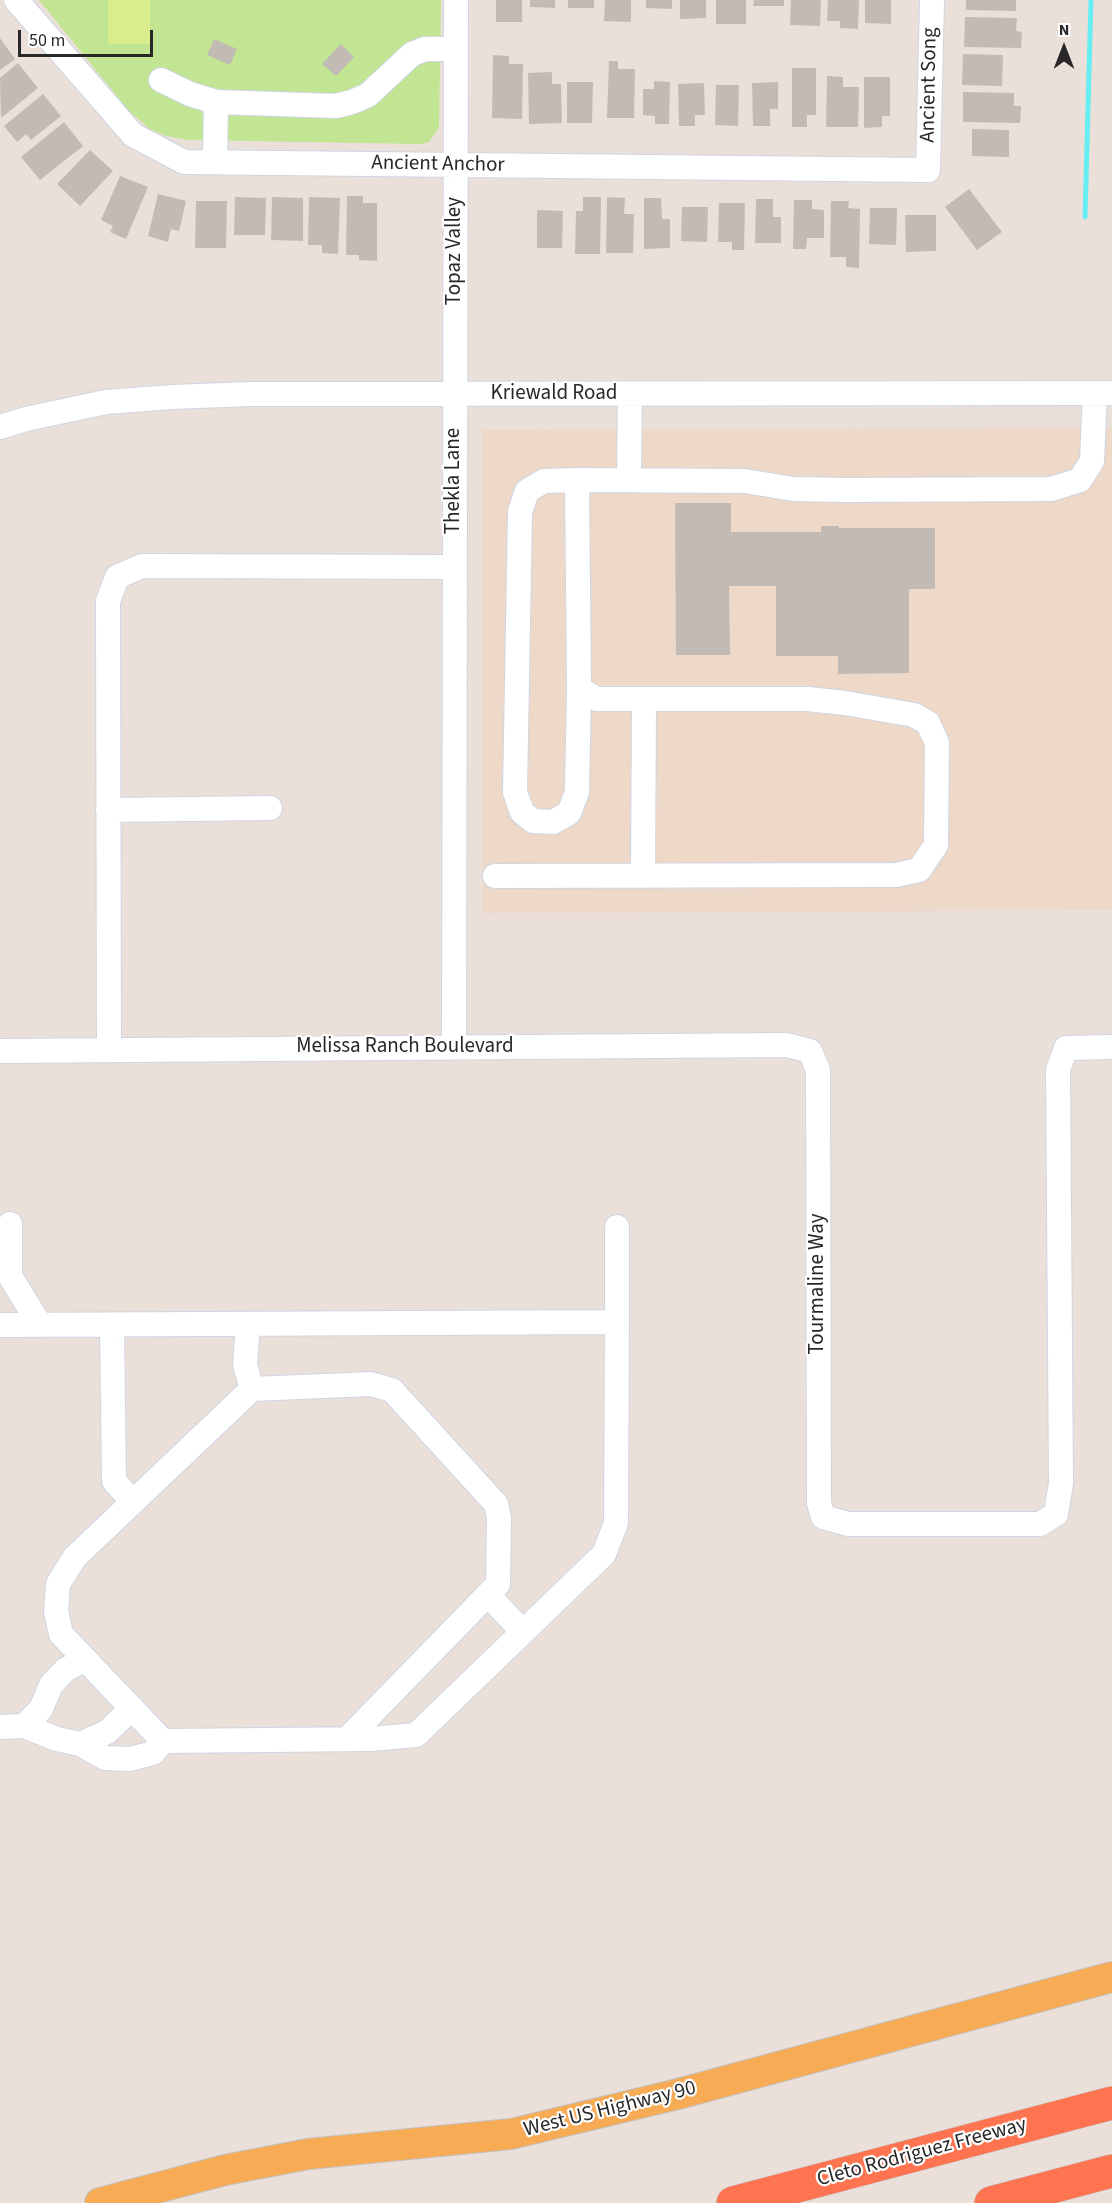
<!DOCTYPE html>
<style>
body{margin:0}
#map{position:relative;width:1112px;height:2203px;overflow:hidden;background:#ebdfd9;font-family:"Source Sans 3",sans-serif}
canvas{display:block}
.north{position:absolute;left:1034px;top:18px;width:60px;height:60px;-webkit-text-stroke:4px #fff;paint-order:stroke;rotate:0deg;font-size:16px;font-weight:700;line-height:24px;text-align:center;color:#282828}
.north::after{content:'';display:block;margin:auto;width:21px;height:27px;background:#282828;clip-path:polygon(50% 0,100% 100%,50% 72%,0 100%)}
.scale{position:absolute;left:18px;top:30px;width:135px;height:27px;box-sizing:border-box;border:3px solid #282828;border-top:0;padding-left:8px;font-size:18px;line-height:21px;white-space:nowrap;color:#282828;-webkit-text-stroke:4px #fff;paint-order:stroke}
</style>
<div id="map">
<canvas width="1112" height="2203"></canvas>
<div class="north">N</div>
<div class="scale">50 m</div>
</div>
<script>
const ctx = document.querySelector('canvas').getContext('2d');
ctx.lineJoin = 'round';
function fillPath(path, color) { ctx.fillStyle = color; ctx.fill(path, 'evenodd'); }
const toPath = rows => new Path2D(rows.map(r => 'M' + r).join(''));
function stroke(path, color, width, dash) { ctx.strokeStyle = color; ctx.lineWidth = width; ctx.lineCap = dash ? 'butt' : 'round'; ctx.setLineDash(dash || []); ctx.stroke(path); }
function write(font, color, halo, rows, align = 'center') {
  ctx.font = font + ' "Source Sans 3",sans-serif'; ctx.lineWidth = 4.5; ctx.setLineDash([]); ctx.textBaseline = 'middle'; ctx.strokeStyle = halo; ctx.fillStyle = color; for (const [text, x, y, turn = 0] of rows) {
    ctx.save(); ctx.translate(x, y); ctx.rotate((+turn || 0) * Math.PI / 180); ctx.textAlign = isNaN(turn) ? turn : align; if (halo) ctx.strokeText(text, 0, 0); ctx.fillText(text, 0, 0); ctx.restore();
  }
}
fillPath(toPath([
 [1112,428,1112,910,483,913,482,430]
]), '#eed8c7');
fillPath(toPath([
 [39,0,441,0,439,127,429,142,420,144,189,140,166,136,150,129,129,111]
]), '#c1e592');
fillPath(toPath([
 [108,0,150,0,150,44,108,44]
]), '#daed8d');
stroke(toPath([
 [1085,217,1091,0]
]), '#66eef3', 5);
fillPath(toPath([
 [496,0,522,0,522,22,496,22],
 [530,0,555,0,555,8,530,7],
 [568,0,594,0,594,8,568,8],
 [605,0,631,0,631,22,604,21],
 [646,0,672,0,672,9,646,8],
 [680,0,706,0,706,18,680,19],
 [716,0,746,0,746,24,716,24],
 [754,0,784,0,784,6,753,6],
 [791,0,821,0,820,26,790,25],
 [828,0,859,0,858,29,840,28,840,21,827,21],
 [865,0,891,0,891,24,865,23],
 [966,0,1016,0,1016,11,966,10],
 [965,17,1017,18,1016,31,1022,32,1021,48,964,47],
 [0,38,15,59,0,70],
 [214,39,237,49,230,65,207,55],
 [341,44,354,57,336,76,322,64],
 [963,54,1003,55,1002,86,962,85],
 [493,55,509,56,509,64,523,64,522,119,492,118],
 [609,61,618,61,618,69,635,69,634,118,607,118],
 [18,63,38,88,1,118,0,78],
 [792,68,816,68,816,115,807,115,807,127,792,127],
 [552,72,552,84,561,84,562,123,529,124,528,73],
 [827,76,843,77,843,87,859,87,858,127,826,127],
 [864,77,890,77,890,116,882,116,882,127,864,128],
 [654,81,670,82,669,124,655,124,655,116,643,115,643,89,654,89],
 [567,82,593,82,592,123,567,123],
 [778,82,778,109,770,109,770,126,753,126,752,83],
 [704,83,705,115,695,115,695,126,679,126,678,84],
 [716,85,739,85,738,126,715,125],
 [963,92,1014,93,1014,106,1021,106,1020,123,963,122],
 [43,94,61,116,31,140,26,134,17,142,4,126],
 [64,122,83,146,40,180,21,157],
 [972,129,1009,130,1009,157,972,156],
 [90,150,113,171,80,206,57,184],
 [120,176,148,187,126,239,110,232,113,226,101,220],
 [969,189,1002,232,977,250,945,207],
 [158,194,186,201,179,231,171,229,168,242,148,236],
 [347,196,363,196,363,203,377,203,377,261,359,260,359,255,346,255],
 [235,197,266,198,265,235,234,235],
 [272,197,303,198,303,241,271,240],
 [309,197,340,198,338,254,322,253,322,245,308,245],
 [583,197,601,197,600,254,575,254,576,211,583,211],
 [607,197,625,198,624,214,634,214,633,253,606,253],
 [644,198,661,198,662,219,670,219,670,248,644,249],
 [756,199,773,199,773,217,781,217,781,243,755,243],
 [794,200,812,200,812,209,824,210,824,238,807,238,806,249,793,249],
 [196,201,227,201,226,248,195,248],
 [831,201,849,201,848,208,860,209,859,268,846,267,846,257,830,257],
 [719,203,745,203,744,250,732,250,732,242,718,242],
 [682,207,708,207,707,242,681,241],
 [870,208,897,208,896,245,869,244],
 [537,210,563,211,562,248,537,248],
 [905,215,936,215,936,251,906,252],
 [675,503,731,503,731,532,821,532,821,526,839,526,839,528,935,528,935,589,909,589,909,673,838,674,838,656,776,656,776,586,729,586,730,655,676,655]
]), '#c2bbb5');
const minor = toPath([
 [16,0,133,135,184,162,928,170,932,0],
 [161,80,190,94,216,102,336,106,352,102,368,95,412,54,425,49,456,49],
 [215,162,216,102],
 [0,427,26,419,106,402,173,397,250,394,1112,393],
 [577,480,544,481,527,491,520,512,515,792,522,812,533,821,553,822,569,813,577,792,579,689],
 [629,480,630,394],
 [108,810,270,808],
 [495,876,896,875,919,870,936,845,937,743,928,723,914,715,845,703,808,699,597,699,579,689,577,480,745,481,793,489,845,490,1051,489,1080,480,1092,461,1095,393],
 [643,876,644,699],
 [454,1047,456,0],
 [109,1050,108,601,117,577,142,566,454,567],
 [0,1051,787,1045,810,1051,818,1070,819,1503,823,1517,848,1524,1040,1524,1056,1514,1061,1483,1058,1070,1066,1048,1112,1047],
 [10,1224,10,1276,40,1325],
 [617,1322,617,1227],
 [248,1324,245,1365,252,1389],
 [0,1325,617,1322,616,1523,604,1554,416,1735,371,1739,163,1741,61,1634,56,1611,58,1584,75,1557,252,1389,371,1384,392,1390,496,1504,499,1518,498,1584,347,1739],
 [112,1325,114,1481,133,1502],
 [488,1595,523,1632],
 [24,1726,57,1739,80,1744,107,1732,132,1708],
 [0,1727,24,1726,41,1709,51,1685,65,1670,85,1659],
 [80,1744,105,1758,130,1759,153,1753,163,1741]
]);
const major = toPath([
 [100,2203,225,2170,308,2154,511,2134,678,2094,1112,1977]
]);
const highway = toPath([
 [733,2203,1112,2103],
 [991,2203,1112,2171]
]);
stroke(minor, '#ced6e2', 26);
stroke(major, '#c3c3c3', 32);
stroke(highway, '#c3c3c3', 34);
stroke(minor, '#fff', 24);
stroke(major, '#f6ab54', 30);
stroke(highway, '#ff7450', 33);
write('21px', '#282828', '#fff', [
 ["Ancient Song",930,85,-89],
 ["Ancient Anchor",438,165,1],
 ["Topaz Valley",455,251,-90],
 ["Kriewald Road",554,394],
 ["Thekla Lane",454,481,-90],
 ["Melissa Ranch Boulevard",405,1047],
 ["Tourmaline Way",818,1284,-90],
 ["West US Highway 90",610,2110,-14],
 ["Cleto Rodriguez Freeway",922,2153,-15]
]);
</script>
